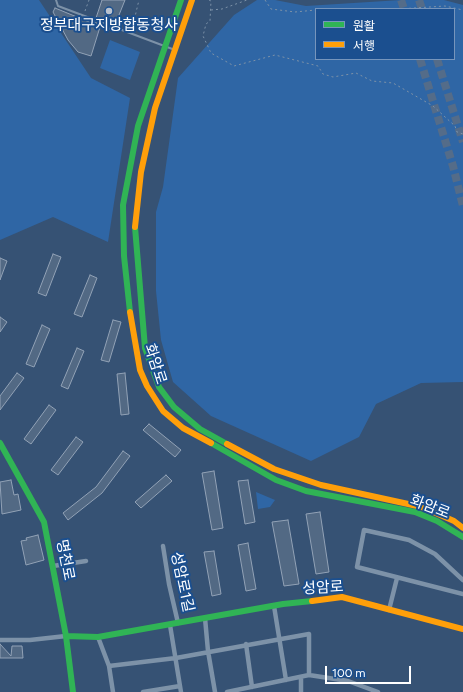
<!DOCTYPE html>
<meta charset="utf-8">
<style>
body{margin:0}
#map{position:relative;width:463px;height:692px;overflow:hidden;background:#365274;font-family:Figtree,"Noto Sans KR",sans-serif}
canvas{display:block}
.legend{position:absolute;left:315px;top:8px;width:140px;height:52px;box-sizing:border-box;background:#1b4f8f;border:1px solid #7695bc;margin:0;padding:5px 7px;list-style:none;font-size:12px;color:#fff}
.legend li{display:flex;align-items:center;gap:8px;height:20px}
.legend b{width:20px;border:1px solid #7695bc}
.scale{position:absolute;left:325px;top:666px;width:86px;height:18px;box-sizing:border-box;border:2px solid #fff;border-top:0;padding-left:5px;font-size:12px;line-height:14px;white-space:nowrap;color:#fff;-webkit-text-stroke:3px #1b4f8f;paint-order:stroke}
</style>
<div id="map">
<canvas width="463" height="692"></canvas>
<ul class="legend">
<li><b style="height:5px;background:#30b455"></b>원활</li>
<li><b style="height:5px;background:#ff9f0a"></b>서행</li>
</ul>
<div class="scale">100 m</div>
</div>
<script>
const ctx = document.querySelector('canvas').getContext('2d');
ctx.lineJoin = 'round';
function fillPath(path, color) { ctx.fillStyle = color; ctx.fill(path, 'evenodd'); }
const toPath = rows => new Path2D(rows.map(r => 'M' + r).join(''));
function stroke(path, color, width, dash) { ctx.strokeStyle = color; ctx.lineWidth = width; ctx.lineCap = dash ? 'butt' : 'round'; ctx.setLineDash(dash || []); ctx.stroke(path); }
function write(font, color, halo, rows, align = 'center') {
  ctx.font = font + ' Figtree,"Noto Sans KR",sans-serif'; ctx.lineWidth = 4; ctx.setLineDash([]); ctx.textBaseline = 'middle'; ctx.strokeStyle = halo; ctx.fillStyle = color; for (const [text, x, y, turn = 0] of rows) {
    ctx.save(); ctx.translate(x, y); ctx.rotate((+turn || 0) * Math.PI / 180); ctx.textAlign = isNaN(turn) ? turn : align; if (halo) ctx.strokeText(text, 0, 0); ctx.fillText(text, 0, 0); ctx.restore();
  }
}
fillPath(toPath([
 [0,0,39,0,91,78,130,98,108,242,53,217,0,240],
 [257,0,275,0,306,6,401,0,444,0,463,5,463,382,421,383,376,404,359,437,311,461,211,416,173,382,161,340,156,291,156,212,163,187,178,78,234,15],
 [316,9,454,9,454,59,316,59],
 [110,40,140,52,130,80,100,68],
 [256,492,275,500,270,507,258,509]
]), '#2f66a5');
const building = toPath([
 [102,0,125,0,115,25,96,18,102,0],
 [55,8,94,24,94,22,114,30,100,27,91,56,78,52,68,40,53,12,55,8],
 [53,254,61,257,46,296,38,293,53,254],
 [0,258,7,261,0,280,0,258],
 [90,275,97,278,82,317,74,314,90,275],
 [0,317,7,322,0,332,0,317],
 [113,320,121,322,109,362,101,360,113,320],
 [42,325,50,329,34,367,26,364,42,325],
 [77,348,84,351,68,389,61,386,77,348],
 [17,373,24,378,0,410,0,396,17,373],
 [125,373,129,414,121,415,117,374,125,373],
 [49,405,56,410,31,444,24,439,49,405],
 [149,424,181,450,175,457,143,430,149,424],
 [76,437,83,442,58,475,51,470,76,437],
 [123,451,130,456,102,493,68,520,63,513,96,487,123,451],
 [214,471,223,528,212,530,202,473,214,471],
 [166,475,172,481,141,508,135,502,166,475],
 [11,480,14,495,18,494,21,510,2,514,0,482,11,480],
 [248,480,255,522,245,524,238,481,248,480],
 [320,512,329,572,316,574,306,514,320,512],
 [288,520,299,584,284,586,272,522,288,520],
 [38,535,44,560,26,565,21,541,27,540,26,538,38,535],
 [248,543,256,589,246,591,238,545,248,543],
 [214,551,221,594,212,596,204,552,214,551],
 [0,644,11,656,12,646,22,646,23,658,0,658,0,644]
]);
fillPath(building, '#526984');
stroke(building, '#92a2b6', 1);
stroke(toPath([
 [401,0,404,9],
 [419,0,422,9],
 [420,59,453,166,463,206],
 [437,59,463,142]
]), '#546c89', 8, [8, 4]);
stroke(toPath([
 [209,0,211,1,210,21,206,24,203,36,211,53,234,66,275,55,318,66,323,74,333,77,356,73,372,81,393,83,433,106,455,126,457,132,463,134],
 [265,0,271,9,295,12,316,10],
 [332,9,347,9],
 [399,9,445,6,463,10],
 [211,10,222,9,247,0],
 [85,11,89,0],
 [132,29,139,0]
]), '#7d92a8', 1, [2, 3]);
stroke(toPath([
 [56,0,58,6,175,50]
]), '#7d92a8', 2);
stroke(toPath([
 [163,546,169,584,178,623],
 [53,566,86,561],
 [463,580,435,554,409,540,364,530,357,567,463,594],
 [274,606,286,680],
 [389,610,397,578],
 [205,618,208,651,215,692],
 [170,625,181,692],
 [98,637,109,666,113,692],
 [0,640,30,640,66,636],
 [246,644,252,687],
 [109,666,176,658,309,634,309,675],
 [301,678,301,692],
 [143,692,180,686],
 [227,692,309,675,348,681,378,692]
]), '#7d92a8', 4.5);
stroke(toPath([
 [135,227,145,348,159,387,174,407,200,429,227,444],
 [130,312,124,256,123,205,138,126,181,0],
 [0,443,44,522,66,636,73,692],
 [211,443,276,480,306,491,415,512,437,521,463,537],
 [66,636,98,637,283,604,312,601]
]), '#30b455', 6);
stroke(toPath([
 [135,227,141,172,155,108,192,0],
 [130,312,140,370,147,386,163,411,183,428,211,443],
 [227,444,274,469,321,485,422,507,454,521,463,528],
 [312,601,342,597,463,629]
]), '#ff9f0a', 6);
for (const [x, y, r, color] of [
 [109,11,4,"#b9c2ce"]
]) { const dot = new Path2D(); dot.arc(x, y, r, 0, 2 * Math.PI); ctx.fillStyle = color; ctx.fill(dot); stroke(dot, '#1b4f8f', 1.5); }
write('15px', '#fff', '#1b4f8f', [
 ["정부대구지방합동청사",109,26]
]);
write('15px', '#fff', '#1b4f8f', [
 ["화암로",155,364,72],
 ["화암로",430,507,21],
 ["명천로",65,560,79],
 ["성암로1길",182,582,78],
 ["성암로",323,588,-3]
]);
</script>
